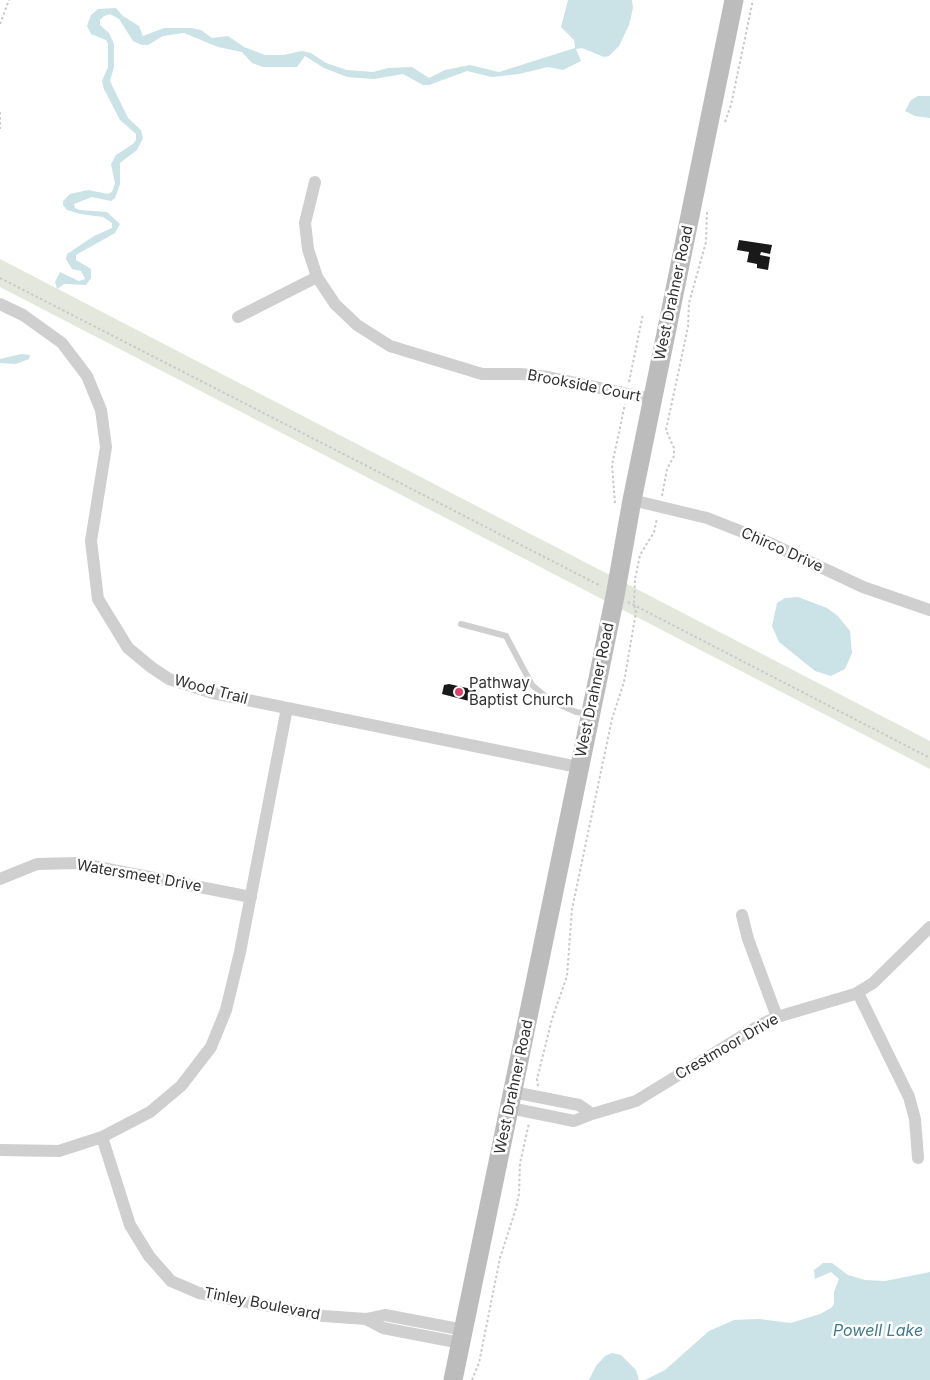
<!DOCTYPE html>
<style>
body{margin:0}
canvas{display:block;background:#fff}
</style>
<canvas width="930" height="1380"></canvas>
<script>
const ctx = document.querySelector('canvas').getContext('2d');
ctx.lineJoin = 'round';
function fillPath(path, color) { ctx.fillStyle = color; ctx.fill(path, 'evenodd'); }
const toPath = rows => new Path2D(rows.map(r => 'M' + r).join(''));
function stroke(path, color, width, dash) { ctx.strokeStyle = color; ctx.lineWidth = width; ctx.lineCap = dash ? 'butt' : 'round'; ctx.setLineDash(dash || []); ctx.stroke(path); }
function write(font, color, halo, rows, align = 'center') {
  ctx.font = font + ' Inter,sans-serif'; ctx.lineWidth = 5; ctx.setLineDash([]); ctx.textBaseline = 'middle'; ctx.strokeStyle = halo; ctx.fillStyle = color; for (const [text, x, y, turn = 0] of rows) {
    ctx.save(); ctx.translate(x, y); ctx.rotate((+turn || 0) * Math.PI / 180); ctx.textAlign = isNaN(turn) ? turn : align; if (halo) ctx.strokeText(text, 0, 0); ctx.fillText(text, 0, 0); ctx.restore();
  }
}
fillPath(toPath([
 [0,259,930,741,930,769,0,287]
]), '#e4e8dc');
fillPath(toPath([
 [568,0,632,0,633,8,629,25,619,46,609,56,604,57,582,48,576,49,581,61,563,70,548,67,519,74,492,77,467,71,429,85,423,85,403,74,374,79,347,77,324,68,305,56,297,67,263,67,252,63,242,52,218,47,184,33,163,36,148,45,142,45,133,41,119,19,110,14,104,16,100,20,100,25,109,33,114,44,114,67,110,81,128,118,141,130,143,138,137,150,120,163,120,184,115,198,111,201,92,197,74,204,75,208,80,210,107,212,120,224,115,233,76,255,76,260,91,269,91,278,86,285,64,284,57,289,55,282,60,272,79,281,85,279,81,271,72,269,66,259,67,254,94,236,112,228,112,223,103,217,80,214,67,210,63,205,63,201,70,194,88,190,108,194,112,192,115,183,111,164,116,155,133,144,136,140,136,134,120,120,104,89,102,81,108,67,108,44,106,40,91,34,87,26,91,15,98,9,116,8,123,16,139,26,143,36,164,28,191,28,201,30,212,38,228,36,244,47,265,55,283,55,302,51,311,53,326,63,347,70,373,72,388,68,412,67,429,78,445,70,470,65,499,72,575,48,574,40,561,27],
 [918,96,930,96,930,118,915,116,905,111,911,100],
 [21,354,30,355,29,359,16,364,0,363,0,359],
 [798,597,827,608,838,616,850,631,852,653,845,669,831,676,815,671,779,642,772,626,777,603,785,598],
 [823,1263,832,1263,848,1275,865,1280,885,1281,930,1272,930,1380,645,1380,665,1370,709,1331,734,1320,759,1319,791,1323,820,1314,831,1308,834,1304,834,1292,839,1279,831,1272,815,1279,814,1270],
 [612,1353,621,1355,636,1370,639,1380,589,1380,596,1366,605,1356]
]), '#cbe2e7');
fillPath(toPath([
 [739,240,772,245,770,254,761,252,760,255,770,257,768,270,757,268,757,264,747,262,749,252,737,250],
 [449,684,476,690,473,702,442,694,444,685]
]), '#191919');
stroke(toPath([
 [0,24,9,0],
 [0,112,0,129],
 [725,122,731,105,753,0],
 [0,278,601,586],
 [629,382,643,314],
 [662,496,667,469,674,456,674,448,666,430,688,327,689,303,706,242,707,212],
 [615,503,612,465,625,404],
 [628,602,930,758],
 [538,1086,537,1079,552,1019,567,976,572,909,612,719,624,682,636,612,634,605,635,579,640,555,654,532,657,518],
 [472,1380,479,1363,500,1258,516,1208,519,1194,520,1163,529,1123]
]), '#c9c9c9', 2, [2.5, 2.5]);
stroke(toPath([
 [461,624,506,636,532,685,551,701,576,712,590,714]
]), '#cfcfcf', 6);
stroke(toPath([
 [315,182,305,223,308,249,317,277,335,304,357,325,390,346,482,374,521,374,548,377,652,399],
 [0,304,23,315,62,343,87,376,101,410,106,447,91,541,98,599,128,648,151,667,169,679,213,693,578,767],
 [238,317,317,277],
 [632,500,707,518,763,540,863,587,930,610],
 [0,879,37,864,77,863,251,897],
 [742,915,748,939,777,1017],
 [858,993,909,1097,915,1119,918,1158],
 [510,1108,574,1121,592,1114,579,1105,513,1092],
 [592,1114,636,1101,760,1025,777,1017,855,994,873,983,930,927],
 [102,1137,130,1225,149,1256,171,1281,199,1293,324,1316,366,1319],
 [0,1150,59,1151,102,1137,150,1112,181,1086,211,1047,226,1010,240,952,287,708],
 [461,1343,383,1328,366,1319,385,1315,464,1330]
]), '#cfcfcf', 12);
stroke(toPath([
 [453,1380,615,596,632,500,734,0]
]), '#bcbcbc', 19);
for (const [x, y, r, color] of [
 [459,692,5,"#d7466b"]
]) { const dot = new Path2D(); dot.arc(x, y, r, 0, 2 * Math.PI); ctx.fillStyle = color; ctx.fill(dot); stroke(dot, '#fff', 2); }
write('15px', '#323232', '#fff', [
 ["West Drahner Road",674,293,-78],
 ["Brookside Court",584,386,11],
 ["Chirco Drive",782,550,24],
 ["Wood Trail",211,690,15],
 ["West Drahner Road",595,690,-78],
 ["Watersmeet Drive",139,876,10],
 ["Crestmoor Drive",727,1047,-30],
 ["West Drahner Road",514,1087,-78],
 ["Tinley Boulevard",262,1304,11]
]);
write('15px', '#323232', '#fff', [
 ["Pathway",469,683],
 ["Baptist Church",469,700]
], 'left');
write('italic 16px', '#437a89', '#fff', [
 ["Powell Lake",878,1331]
]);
</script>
